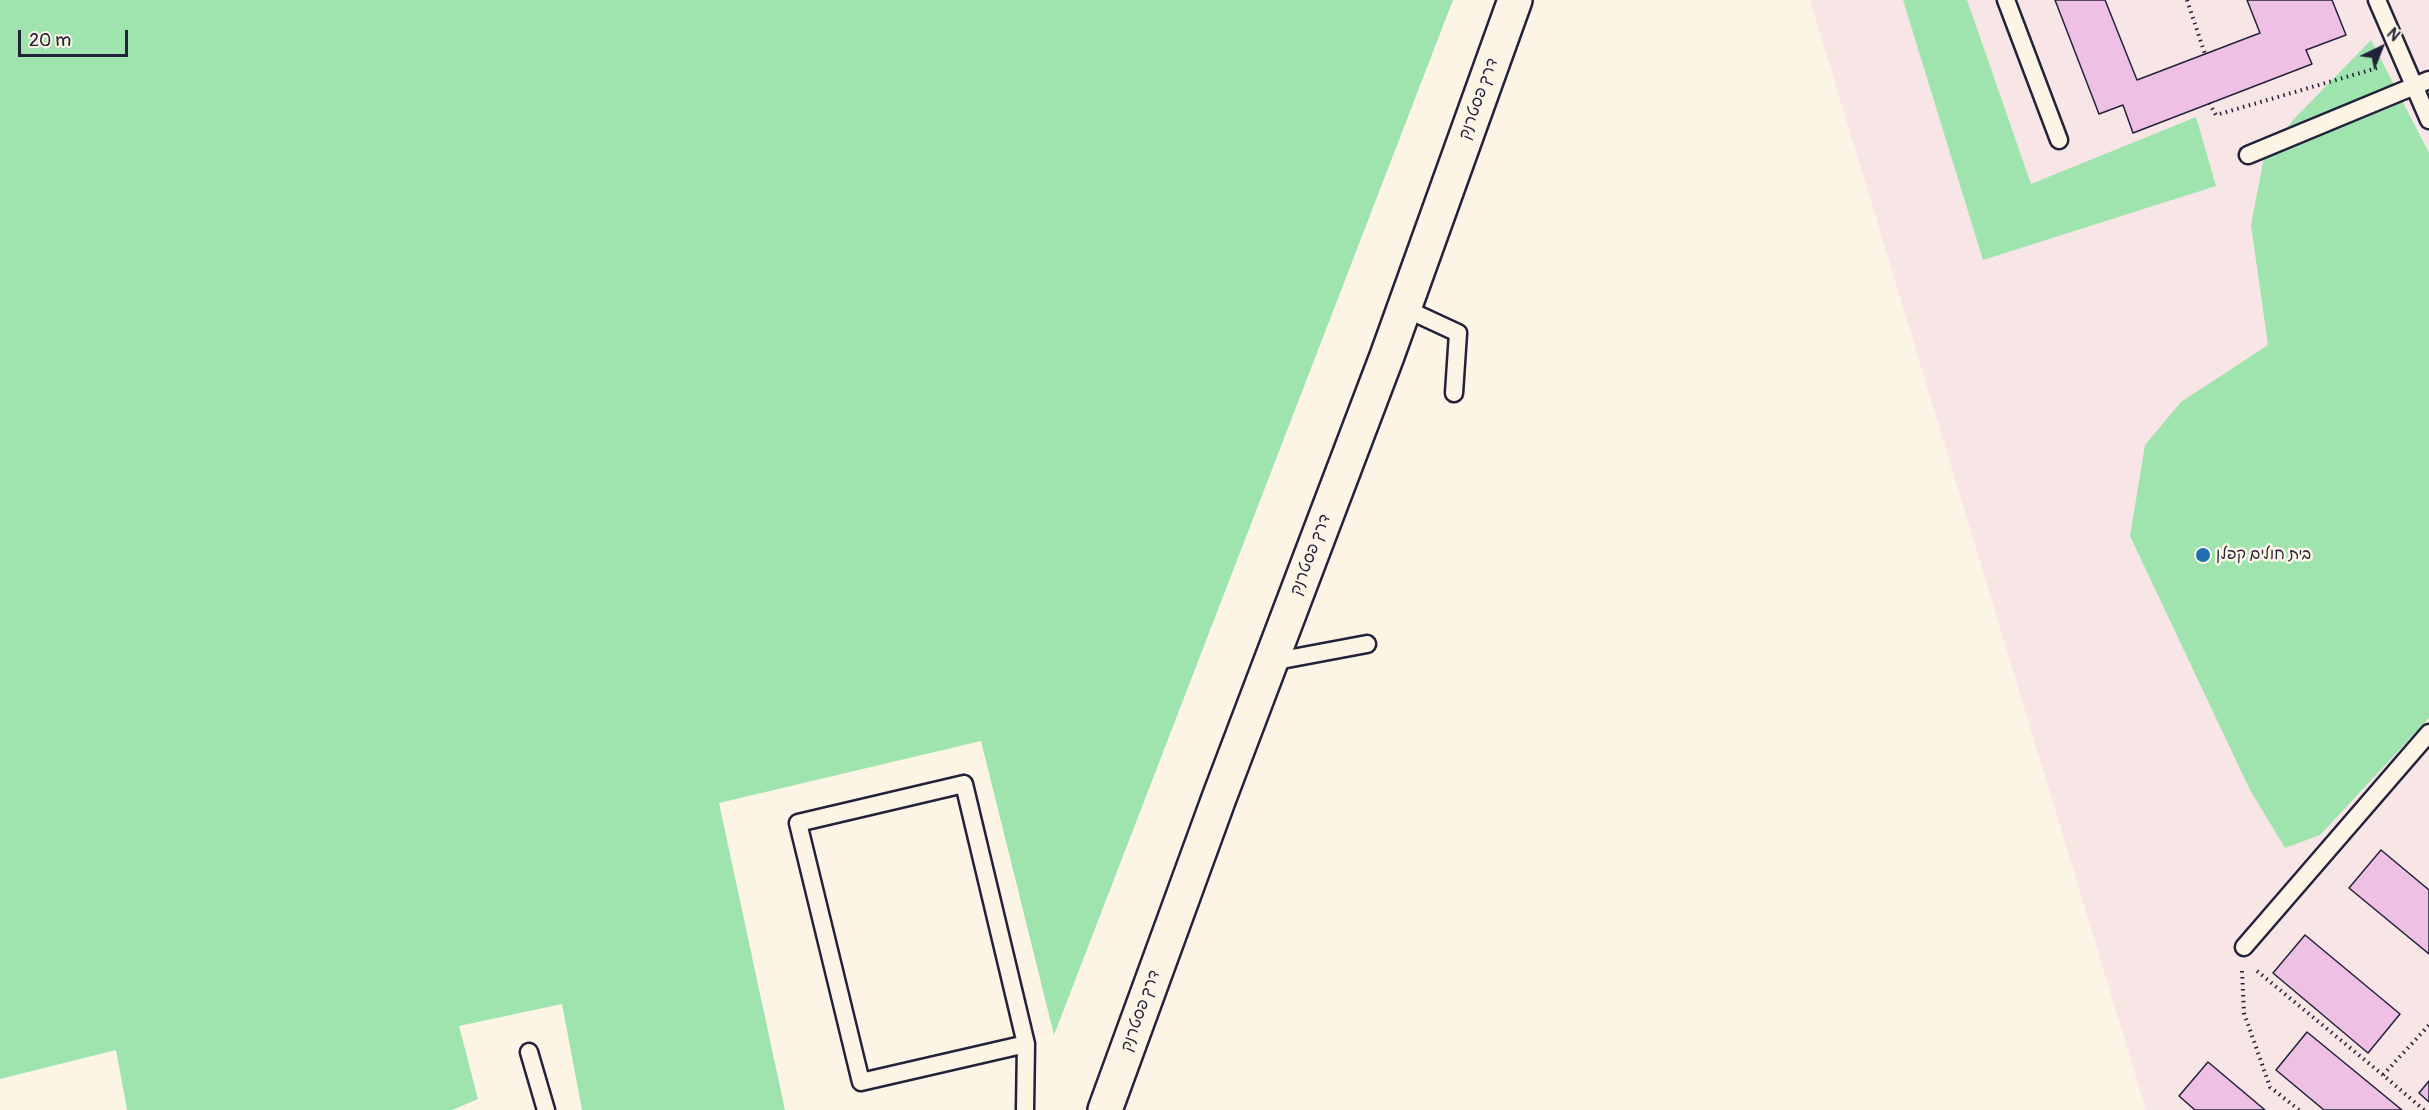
<!DOCTYPE html>
<meta charset="utf-8">
<style>
body{margin:0}
#map{position:relative;width:2429px;height:1110px;overflow:hidden;background:#fcf5e5;font-family:Pangolin,sans-serif}
canvas{display:block}
.north{position:absolute;left:2351px;top:18px;width:60px;height:60px;-webkit-text-stroke:4px #fcf5e5;paint-order:stroke;rotate:43deg;font-size:16px;font-weight:700;line-height:24px;text-align:center;color:#22223b}
.north::after{content:'';display:block;margin:auto;width:21px;height:27px;background:#22223b;clip-path:polygon(50% 0,100% 100%,50% 72%,0 100%)}
.scale{position:absolute;left:18px;top:30px;width:110px;height:27px;box-sizing:border-box;border:3px solid #22223b;border-top:0;padding-left:8px;font-size:18px;line-height:21px;white-space:nowrap;color:#22223b;-webkit-text-stroke:4px #fcf5e5;paint-order:stroke}
</style>
<div id="map">
<canvas width="2429" height="1110"></canvas>
<div class="north">N</div>
<div class="scale">20 m</div>
</div>
<script>
const ctx = document.querySelector('canvas').getContext('2d');
ctx.lineJoin = 'round';
function fillPath(path, color) { ctx.fillStyle = color; ctx.fill(path, 'evenodd'); }
const toPath = rows => new Path2D(rows.map(r => 'M' + r).join(''));
function stroke(path, color, width, dash) { ctx.strokeStyle = color; ctx.lineWidth = width; ctx.lineCap = dash ? 'butt' : 'round'; ctx.setLineDash(dash || []); ctx.stroke(path); }
function write(font, color, halo, rows, align = 'center') {
  ctx.font = font + ' Pangolin,"Playpen Sans Hebrew",sans-serif'; ctx.lineWidth = 5; ctx.setLineDash([]); ctx.textBaseline = 'middle'; ctx.strokeStyle = halo; ctx.fillStyle = color; for (const [text, x, y, turn = 0] of rows) {
    ctx.save(); ctx.translate(x, y); ctx.rotate((+turn || 0) * Math.PI / 180); ctx.textAlign = isNaN(turn) ? turn : align; if (halo) ctx.strokeText(text, 0, 0); ctx.fillText(text, 0, 0); ctx.restore();
  }
}
fillPath(toPath([
 [1810,0,2429,0,2429,1110,2146,1110]
]), '#f8e5e5');
fillPath(toPath([
 [0,0,1453,0,1054,1035,981,741,719,803,785,1110,582,1110,562,1004,459,1026,478,1099,452,1110,127,1110,116,1050,0,1079],
 [1903,0,1967,0,2031,184,2196,117,2216,186,1983,260],
 [2371,40,2429,153,2429,718,2320,835,2285,848,2250,790,2130,536,2145,445,2181,402,2268,345,2251,225,2264,157,2294,119]
]), '#9fe4af');
const building = toPath([
 [2055,0,2105,0,2137,80,2260,33,2247,0,2332,0,2346,35,2306,50,2312,64,2133,133,2123,105,2099,114,2055,0],
 [2381,850,2429,890,2429,954,2349,888,2381,850],
 [2305,935,2400,1014,2368,1053,2273,973,2305,935],
 [2307,1032,2402,1110,2324,1110,2276,1070,2307,1032],
 [2208,1062,2265,1110,2195,1110,2179,1096,2208,1062],
 [2429,1081,2429,1102,2419,1093,2429,1081]
]);
fillPath(building, '#eec1e4');
stroke(building, '#22223b', 1.5);
const service = toPath([
 [2006,0,2059,140],
 [2377,0,2429,120],
 [2248,155,2429,80],
 [1404,308,1458,333,1454,393],
 [1271,662,1367,644],
 [964,784,1026,1044,861,1082,798,823,964,784],
 [2244,947,2429,733],
 [529,1052,546,1110],
 [1025,1110,1026,1044]
]);
const tertiary = toPath([
 [1105,1110,1219,798,1387,356,1515,0]
]);
stroke(service, '#22223b', 21);
stroke(tertiary, '#22223b', 38);
stroke(toPath([
 [2187,0,2205,54],
 [2209,103,2216,115,2377,68],
 [2242,971,2244,1013,2270,1087,2299,1110],
 [2257,971,2383,1075],
 [2424,1110,2383,1075,2429,1025]
]), '#22223b', 4, [1.5, 4.5]);
stroke(service, '#fcf5e5', 16);
stroke(tertiary, '#fcf5e5', 33);
for (const [x, y, r, color] of [
 [2203,555,8,"#1f6fb2"]
]) { const dot = new Path2D(); dot.arc(x, y, r, 0, 2 * Math.PI); ctx.fillStyle = color; ctx.fill(dot); stroke(dot, '#fcf5e5', 2); }
write('16px', '#22223b', '#fcf5e5', [
 ["דרך פסטרנק",1479,99,-70],
 ["דרך פסטרנק",1311,555,-69],
 ["דרך פסטרנק",1141,1011,-70]
]);
write('16px', '#22223b', '#fcf5e5', [
 ["בית חולים קפלן",2216,555]
], 'left');
</script>
